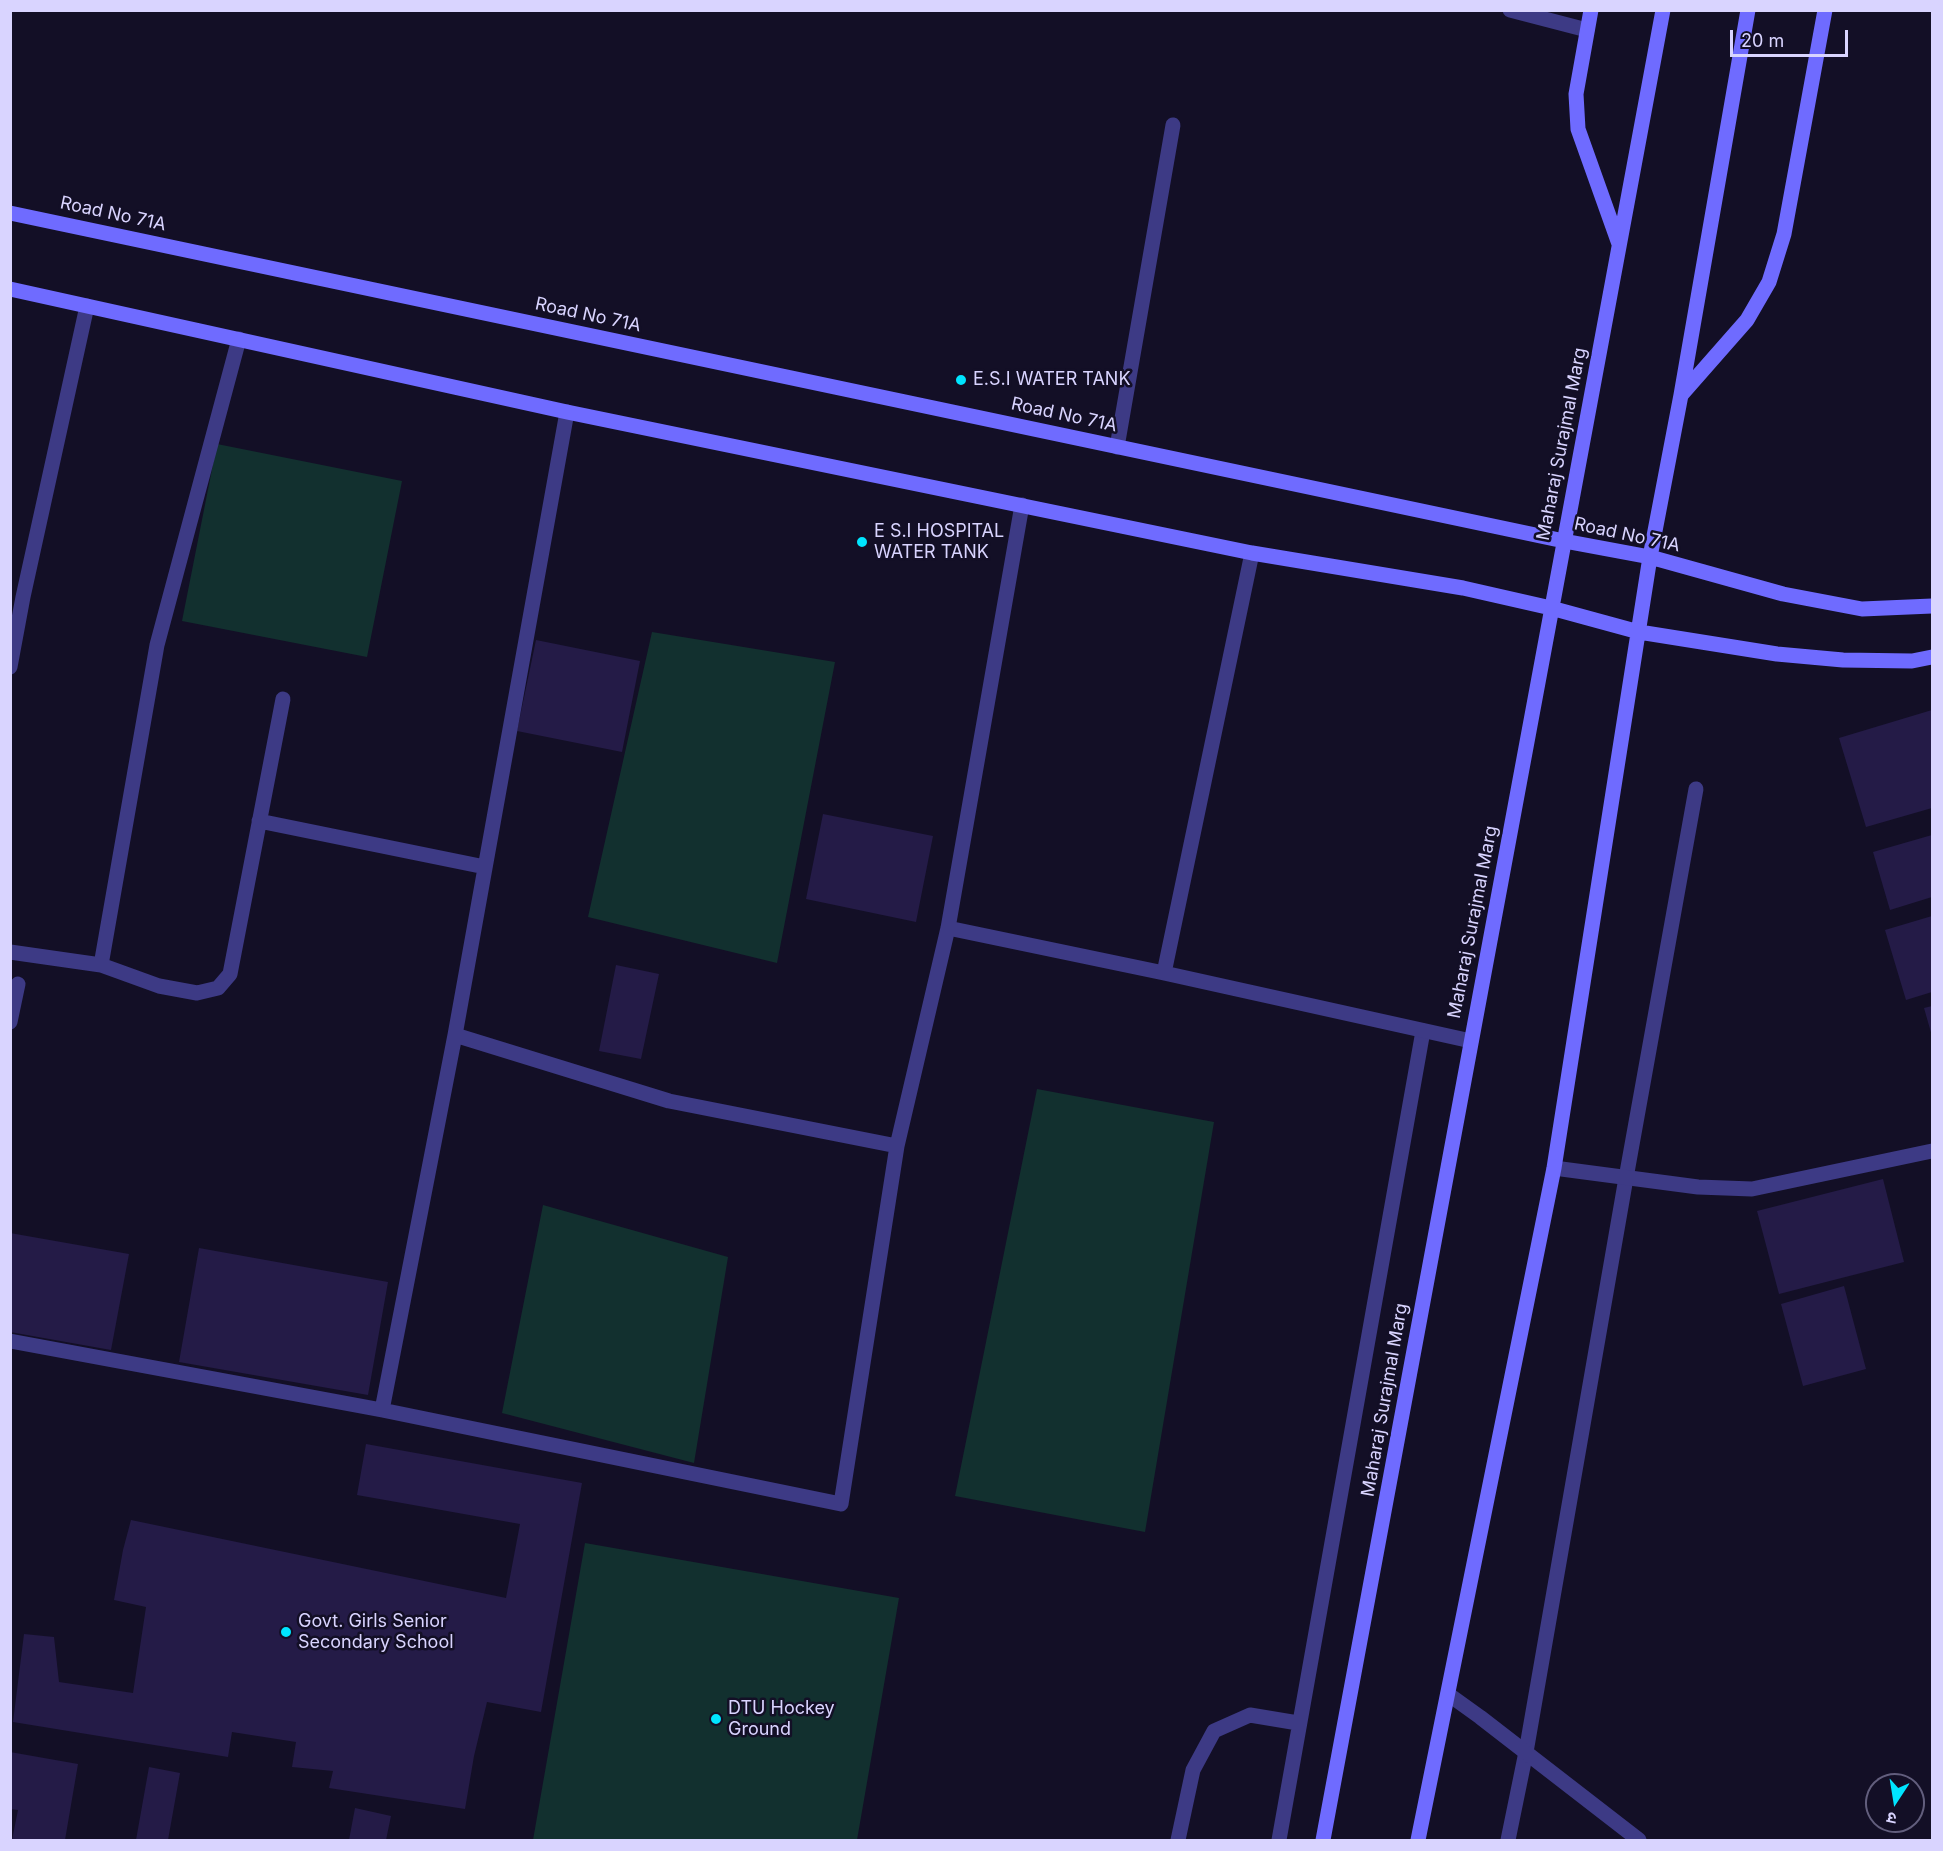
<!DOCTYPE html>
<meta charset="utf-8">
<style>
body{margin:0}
#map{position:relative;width:1943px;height:1851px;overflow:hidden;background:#130f26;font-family:Inter,"Noto Sans Devanagari",sans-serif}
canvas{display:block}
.frame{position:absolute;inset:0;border:12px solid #d9d4ff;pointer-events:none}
.north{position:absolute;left:1865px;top:1773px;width:60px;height:60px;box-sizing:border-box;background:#130f26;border:2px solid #625e7d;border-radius:50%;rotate:192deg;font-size:16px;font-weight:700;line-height:24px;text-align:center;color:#d9d4ff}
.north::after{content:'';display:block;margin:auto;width:21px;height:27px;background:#00e5ff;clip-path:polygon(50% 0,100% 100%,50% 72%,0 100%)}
.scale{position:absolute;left:1730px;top:30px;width:118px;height:27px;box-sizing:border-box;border:3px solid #d9d4ff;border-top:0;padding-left:8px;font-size:18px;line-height:21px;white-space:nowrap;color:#d9d4ff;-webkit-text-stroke:4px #130f26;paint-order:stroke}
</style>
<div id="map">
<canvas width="1943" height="1851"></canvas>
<div class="frame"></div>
<div class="north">उ</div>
<div class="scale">20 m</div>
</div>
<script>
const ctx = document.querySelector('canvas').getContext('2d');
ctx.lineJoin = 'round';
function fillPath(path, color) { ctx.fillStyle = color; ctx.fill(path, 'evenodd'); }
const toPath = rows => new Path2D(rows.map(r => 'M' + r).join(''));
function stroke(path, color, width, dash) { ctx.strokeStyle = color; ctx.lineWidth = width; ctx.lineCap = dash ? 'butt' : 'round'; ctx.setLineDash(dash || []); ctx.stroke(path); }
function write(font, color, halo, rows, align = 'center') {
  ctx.font = font + ' Inter,sans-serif'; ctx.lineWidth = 5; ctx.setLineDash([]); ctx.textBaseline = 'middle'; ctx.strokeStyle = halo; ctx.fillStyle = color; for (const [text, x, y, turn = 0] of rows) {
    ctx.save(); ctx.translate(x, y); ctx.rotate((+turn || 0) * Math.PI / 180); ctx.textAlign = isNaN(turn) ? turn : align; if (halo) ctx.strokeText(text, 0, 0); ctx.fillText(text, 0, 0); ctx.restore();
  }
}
fillPath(toPath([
 [217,444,402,481,367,657,182,621],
 [652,632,835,662,777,963,588,917],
 [1037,1089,1214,1122,1145,1532,955,1496],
 [543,1205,728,1257,694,1463,502,1413],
 [585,1543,899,1598,857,1840,533,1840]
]), '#12302f');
fillPath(toPath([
 [536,640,640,661,622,752,517,731],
 [1932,710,1932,808,1866,827,1839,738],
 [823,814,933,836,916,922,806,899],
 [1932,835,1932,897,1890,910,1873,852],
 [1932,916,1932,992,1906,1000,1885,930],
 [616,965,659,974,641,1059,599,1051],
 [1932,1006,1932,1036,1924,1008],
 [1883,1179,1904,1262,1779,1294,1757,1211],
 [10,1233,129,1254,111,1350,10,1332],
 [199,1248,388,1282,368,1395,179,1362],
 [1844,1286,1866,1369,1803,1386,1781,1304],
 [366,1444,582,1483,541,1712,487,1702,474,1756,465,1809,329,1788,333,1771,292,1767,296,1742,232,1732,228,1757,13,1722,24,1634,54,1637,59,1682,133,1693,146,1607,114,1600,123,1550,131,1520,506,1598,520,1524,357,1495],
 [10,1752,78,1764,65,1840,12,1840,18,1810,10,1809],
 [149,1767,180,1773,168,1840,136,1840],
 [355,1808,391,1816,386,1840,349,1840]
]), '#241b47');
stroke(toPath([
 [1510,10,1587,30],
 [1117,447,1173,125],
 [10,1022,18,984],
 [1178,1840,1193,1770,1214,1731,1250,1715,1298,1723],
 [1279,1840,1423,1031],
 [1508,1840,1526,1752,1626,1178,1696,789]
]), '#3d3a85', 15);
stroke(toPath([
 [10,667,23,597,87,306],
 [259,821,485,867],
 [948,928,1164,973,1471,1041],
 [10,952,101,965,159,986,197,993,218,988,230,974,283,699],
 [101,965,157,645,239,339],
 [1164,973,1252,553],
 [455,1035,669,1101,897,1146],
 [1554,1168,1698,1187,1752,1189,1932,1151],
 [10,1341,382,1410,841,1504,897,1146,948,928,1022,505],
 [382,1410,455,1035,567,412],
 [1448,1694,1480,1717,1639,1840]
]), '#3d3a85', 15);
stroke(toPath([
 [1591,10,1576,94,1578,129,1619,244],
 [10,213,1564,541,1650,557,1783,594,1862,609,1932,606],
 [10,289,567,412,1252,553,1463,588,1551,608,1639,632,1777,654,1843,660,1912,661,1932,657],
 [1682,394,1747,320,1769,282,1784,234,1825,10],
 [1323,1840,1663,10],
 [1418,1840,1554,1168,1650,557,1681,395,1748,10]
]), '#6f6bff', 15);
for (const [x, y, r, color] of [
 [961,380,6,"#00e5ff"],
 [862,542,6,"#00e5ff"],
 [286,1632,6,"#00e5ff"],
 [716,1719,6,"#00e5ff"]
]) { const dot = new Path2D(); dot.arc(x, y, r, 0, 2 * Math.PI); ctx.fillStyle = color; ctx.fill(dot); stroke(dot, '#130f26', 2); }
write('18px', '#d9d4ff', '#130f26', [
 ["Road No 71A",113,214,12],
 ["Road No 71A",588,315,12],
 ["Road No 71A",1064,415,12],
 ["Maharaj Surajmal Marg",1562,444,-79],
 ["Road No 71A",1627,535,12],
 ["Maharaj Surajmal Marg",1473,922,-79],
 ["Maharaj Surajmal Marg",1385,1400,-80]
]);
write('18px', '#d9d4ff', '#130f26', [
 ["E.S.I WATER TANK",973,380],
 ["E S.I HOSPITAL",874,532],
 ["WATER TANK",874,553],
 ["Govt. Girls Senior",298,1622],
 ["Secondary School",298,1643],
 ["DTU Hockey",728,1709],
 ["Ground",728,1730]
], 'left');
</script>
